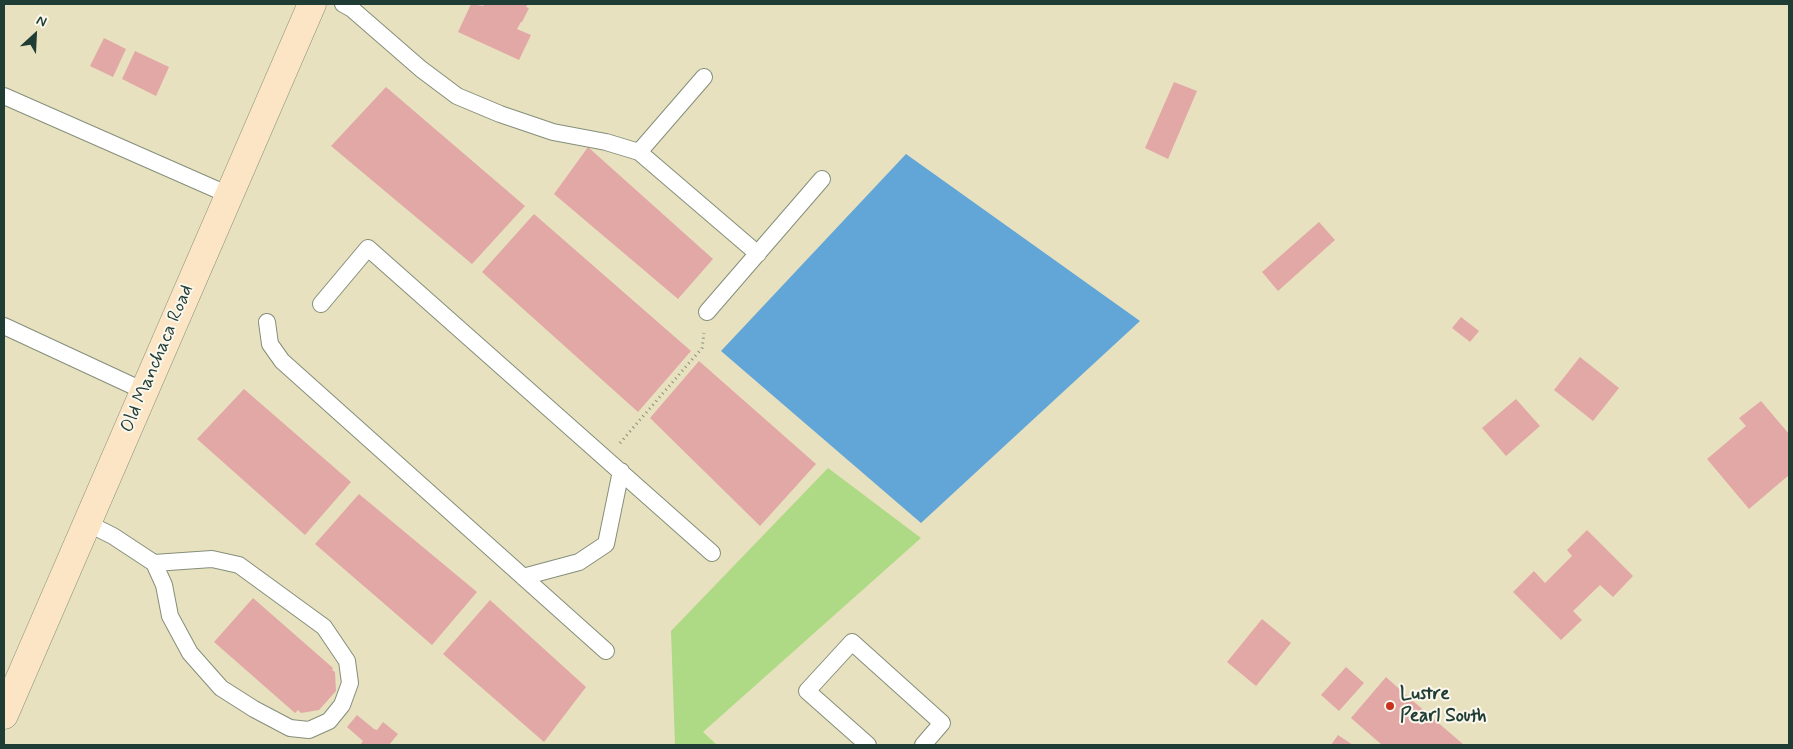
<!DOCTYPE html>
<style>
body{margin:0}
#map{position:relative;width:1793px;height:749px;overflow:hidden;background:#e8e1bf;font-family:Mynerve,sans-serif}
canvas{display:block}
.frame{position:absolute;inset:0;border:5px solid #1f3d34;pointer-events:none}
.north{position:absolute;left:10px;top:10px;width:50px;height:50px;-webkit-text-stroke:4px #fbf7ec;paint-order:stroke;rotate:25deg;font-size:14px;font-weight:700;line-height:20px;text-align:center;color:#1f3d34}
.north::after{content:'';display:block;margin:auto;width:18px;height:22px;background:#1f3d34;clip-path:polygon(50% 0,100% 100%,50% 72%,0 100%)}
</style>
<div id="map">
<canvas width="1793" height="749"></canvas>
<div class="frame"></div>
<div class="north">N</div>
</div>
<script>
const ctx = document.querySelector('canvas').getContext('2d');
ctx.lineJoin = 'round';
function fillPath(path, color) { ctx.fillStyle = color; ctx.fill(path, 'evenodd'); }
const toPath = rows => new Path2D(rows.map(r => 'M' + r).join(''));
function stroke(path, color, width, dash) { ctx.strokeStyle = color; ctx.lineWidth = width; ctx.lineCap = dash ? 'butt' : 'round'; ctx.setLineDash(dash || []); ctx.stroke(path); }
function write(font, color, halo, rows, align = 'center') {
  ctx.font = font + ' Mynerve,sans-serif'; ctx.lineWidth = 4; ctx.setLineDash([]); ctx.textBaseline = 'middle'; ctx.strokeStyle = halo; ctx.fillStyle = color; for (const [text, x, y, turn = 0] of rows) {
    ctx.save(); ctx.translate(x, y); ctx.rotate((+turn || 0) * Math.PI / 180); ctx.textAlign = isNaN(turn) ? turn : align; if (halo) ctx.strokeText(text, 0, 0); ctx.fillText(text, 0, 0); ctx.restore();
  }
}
fillPath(toPath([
 [828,468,921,538,703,732,717,745,675,745,671,631]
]), '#aed985');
fillPath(toPath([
 [906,154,1140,321,921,523,721,351]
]), '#61a6d7');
fillPath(toPath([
 [471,4,483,6,484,4,528,4,526,7,529,8,522,22,521,22,517,29,531,35,519,60,458,32],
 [104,38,126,49,113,77,90,66],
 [135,51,169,67,156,96,122,79],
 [1174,82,1197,91,1168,159,1145,148],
 [386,87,525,206,472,264,331,146],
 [588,147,713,259,678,299,554,194],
 [534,214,691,351,638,412,482,272],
 [1319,222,1335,240,1278,291,1262,272],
 [1461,317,1479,331,1470,342,1452,328],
 [1580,357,1619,388,1593,421,1554,390],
 [699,361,816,464,760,526,650,418],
 [244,389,351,482,305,535,197,439],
 [1516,399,1540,426,1506,456,1482,428],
 [1761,401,1789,434,1789,475,1749,509,1707,459,1746,426,1739,418],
 [359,494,477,592,432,645,315,544],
 [1587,530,1633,576,1613,597,1600,585,1573,611,1582,620,1561,640,1513,592,1534,571,1545,583,1572,556,1567,550],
 [253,598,333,668,332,670,335,672,336,691,319,710,301,713,298,710,295,713,214,642],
 [490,600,586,687,544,742,443,654],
 [1262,619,1291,643,1256,686,1227,662],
 [1346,667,1364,683,1339,711,1321,695],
 [1386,677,1406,695,1464,745,1382,745,1351,718],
 [357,715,374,729,377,730,383,722,398,734,389,745,360,745,363,741,347,727],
 [1338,735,1353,745,1331,745]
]), '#e2a8a6');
const lane = toPath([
 [343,4,352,9,421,69,457,96,500,114,553,132,606,142,639,152,758,254],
 [4,96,229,195],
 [639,152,704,77],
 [321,304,368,248,712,553],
 [707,312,822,179],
 [267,322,270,344,282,361,606,651],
 [4,326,144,391],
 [87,523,113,536,154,563,164,585,170,616,190,653,221,688,254,709,290,728,309,730,329,721,342,705,350,683,347,661,324,627,239,565,212,559,154,563],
 [523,577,579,562,606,544,621,471],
 [868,745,807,691,852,642,942,723,923,745]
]);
const secondary = toPath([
 [4,715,312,4]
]);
stroke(lane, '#848f7a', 18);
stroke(secondary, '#848f7a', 29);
stroke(toPath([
 [620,443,702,348,704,333]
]), '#848f7a', 3, [1, 4]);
stroke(lane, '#fff', 16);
stroke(secondary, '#fce5c4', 28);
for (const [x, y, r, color] of [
 [1390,706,5,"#c8321e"]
]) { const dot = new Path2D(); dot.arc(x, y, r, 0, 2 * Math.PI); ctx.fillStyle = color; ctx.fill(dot); stroke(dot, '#fbf7ec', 2); }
write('19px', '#1f3d34', '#fbf7ec', [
 ["Old Manchaca Road",158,359,-67]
]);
write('bold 19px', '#1f3d34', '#fbf7ec', [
 ["Lustre",1400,695],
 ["Pearl South",1400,717]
], 'left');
</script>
